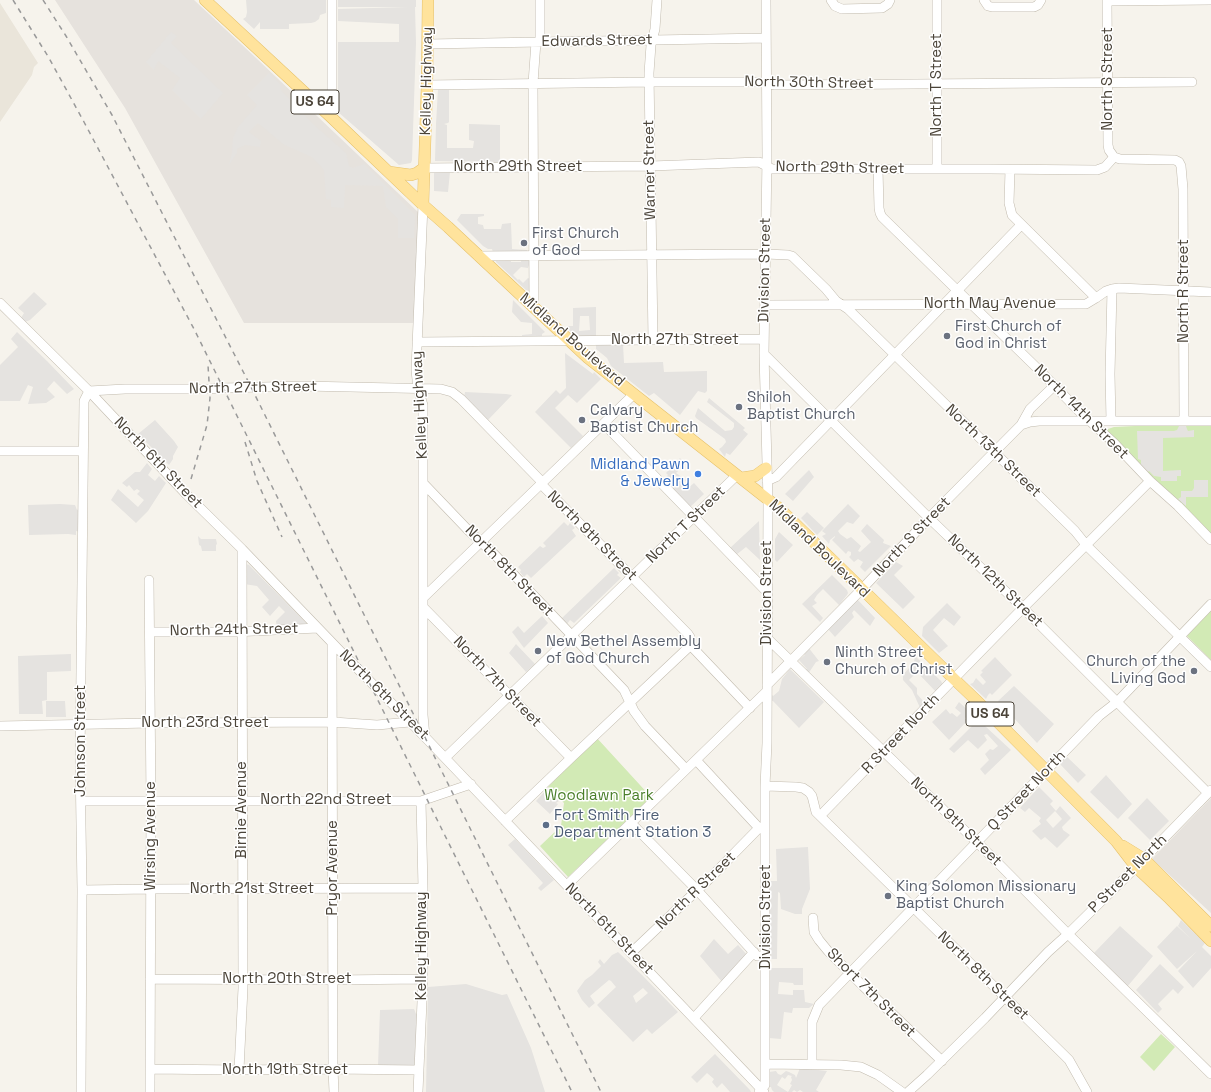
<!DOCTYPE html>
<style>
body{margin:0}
canvas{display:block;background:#f6f3ec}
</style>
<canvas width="1211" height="1092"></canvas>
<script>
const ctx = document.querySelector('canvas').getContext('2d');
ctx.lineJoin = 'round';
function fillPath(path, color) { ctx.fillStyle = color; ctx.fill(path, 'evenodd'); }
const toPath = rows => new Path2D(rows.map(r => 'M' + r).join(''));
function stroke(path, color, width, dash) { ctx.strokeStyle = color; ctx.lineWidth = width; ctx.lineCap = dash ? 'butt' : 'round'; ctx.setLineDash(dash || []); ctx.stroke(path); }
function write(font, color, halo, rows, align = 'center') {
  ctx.font = font + ' "Space Grotesk",sans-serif'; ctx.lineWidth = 3; ctx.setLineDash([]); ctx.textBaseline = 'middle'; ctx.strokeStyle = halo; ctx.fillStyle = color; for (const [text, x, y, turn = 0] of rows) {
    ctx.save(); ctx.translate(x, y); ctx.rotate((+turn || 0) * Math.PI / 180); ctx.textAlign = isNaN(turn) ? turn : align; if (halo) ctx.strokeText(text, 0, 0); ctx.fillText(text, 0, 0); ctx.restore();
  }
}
fillPath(toPath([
 [0,3,38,63,34,67,32,75,0,122]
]), '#eae5da');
fillPath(toPath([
 [55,0,194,0,255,57,418,212,414,323,244,323,125,108],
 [1211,798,1211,913,1152,859]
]), '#e6e2dd');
fillPath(toPath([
 [1156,425,1211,426,1211,535,1105,430,1114,427],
 [1211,610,1211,660,1187,636],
 [596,737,651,797,568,877,540,846,561,826,564,803,548,787],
 [1161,1034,1175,1047,1154,1071,1140,1057]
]), '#d2eab5');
fillPath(toPath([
 [246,0,326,0,326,13,320,15,319,19,315,22,311,23,289,24,289,29,260,29,260,22,254,29,243,19,246,17,247,12],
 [338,0,416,0,416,7,415,7,416,43,412,160,411,163,399,165,338,112,338,42,399,42,399,24,338,21,338,9,408,7,338,7],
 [171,32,177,36,171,43,223,93,201,119,172,90,180,78,158,61,154,70,146,62],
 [269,73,281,85,280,89,313,124,346,153,349,166,353,168,364,164,415,215,414,238,398,238,398,219,386,207,383,186,345,185,344,208,331,207,331,200,326,199,324,170,312,157,283,144,258,123,249,132,261,141,260,147,245,145,237,149,237,153,229,165,232,153,233,138,238,127,257,105,247,95],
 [438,89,449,90,449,122,448,123,444,124,447,125,447,148,473,148,474,141,469,140,469,124,500,125,500,162,435,161,436,124],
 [434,172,450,172,448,192,434,191],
 [461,214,484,214,484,216,478,217,478,224,483,225,484,229,501,229,502,224,511,223,512,249,527,250,527,254,493,253,492,249,488,249,483,246,457,220],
 [521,260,530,261,528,268,521,267,513,275,518,280,519,279,523,283,528,278,530,279,531,289,529,291,526,290,496,262,496,261,511,261,511,262,521,262],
 [34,292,47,304,30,320,25,322,21,318,24,313,18,308],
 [513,300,545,332,542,334,542,338,522,340,522,335,532,334,532,323,521,322,512,312],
 [596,307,596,336,576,338,570,334,571,332,566,326,573,326,573,308],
 [580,316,589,316,590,330,579,331],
 [17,332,47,361,74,389,67,394,54,381,47,389,55,397,46,403,28,404,33,387,28,385,20,401,0,401,0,365,18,347,11,339],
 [596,344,623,344,624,363,663,362,664,372,707,371,707,391,705,393,698,391,680,415,654,393,649,396,611,366,607,358,596,349],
 [565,353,593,374,594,372,601,379,577,403,568,395,555,408,583,436,571,448,535,412,556,390,560,394,566,388],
 [465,392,506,394,512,395,487,421,464,397],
 [709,398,745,428,743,430,748,434,730,455,726,453,725,457,719,449,722,447,726,442,725,439,696,418,695,416,698,408,725,431,732,430,734,427,734,423,707,402],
 [155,420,174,441,178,447,173,456,173,459,169,465,138,434],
 [1179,426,1186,426,1187,429,1188,431,1194,430,1194,437,1163,438,1163,471,1181,470,1181,476,1177,476,1177,481,1161,481,1161,477,1154,476,1149,471,1148,472,1141,466,1141,460,1138,459,1137,431,1174,431,1177,430],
 [680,458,685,464,676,473,686,480,683,484,687,489,694,483,704,494,689,508,662,480,666,477,668,475,666,473],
 [147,463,152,469,148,475,155,481,159,476,166,483,148,511,136,523,111,500,118,489,138,507,144,500,137,494,140,491,137,489,134,491,129,485,127,487,122,483,135,472,140,472],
 [809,470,814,477,793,501,785,494],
 [1194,480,1208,480,1208,497,1186,497,1186,506,1178,499,1181,497,1181,491,1192,491,1194,488],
 [60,504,75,505,77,510,80,508,80,532,76,531,76,535,68,534,29,535,28,505],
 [848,504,860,516,853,524,847,522,838,531,840,534,847,539,851,537,861,546,858,551,860,552,871,542,861,531,867,524,884,540,883,543,891,546,865,572,860,567,863,562,858,559,854,562,849,557,851,555,851,552,848,551,846,554,832,540,835,537,835,536,830,540,829,544,822,536,826,534,822,531],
 [807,512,824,528,817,535,801,518],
 [759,521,760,560,746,547,736,555,730,548],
 [564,522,568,526,570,523,575,528,572,530,576,536,531,578,527,574,524,577,520,572,521,570,518,567,540,546,543,548,545,547,546,546,543,543],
 [779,532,793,545,777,562,775,560,775,539],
 [198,536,201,539,216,539,217,544,216,545,216,551,202,551,201,546,199,545],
 [896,562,903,566,894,575,915,597,903,609,876,583],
 [246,564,249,565,314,631,277,629,276,621,285,612,279,606,270,616,262,607,269,600,257,586,244,584],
 [614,568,619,573,617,575,621,578,574,623,570,620,567,624,562,618],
 [832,575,847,590,848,593,847,595,839,605,823,589,817,595,814,600,817,603,812,606,823,618,820,622,802,604],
 [857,599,875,618,870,626,851,607],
 [947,603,961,617,954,626,944,618,933,630,948,646,939,653,922,636,923,627],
 [850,606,854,610,852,613,854,617,835,637,828,629],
 [542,616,548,623,524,648,512,632,518,626,524,633],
 [516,644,535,664,526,672,509,653],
 [808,647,819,661,816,662,808,674,804,670,807,669,799,660,805,655,803,653],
 [71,654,71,671,47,672,47,700,42,701,43,714,19,714,18,656],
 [915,656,941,681,943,685,937,693,917,672,909,680,917,688,917,694,924,702,922,703,924,706,921,710,912,690,903,680,903,675,914,662],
 [995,657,1012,675,992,695,990,693,988,695,986,699,970,684,973,683,976,678,983,685,986,682,980,675,983,672,981,671],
 [790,669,824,702,799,728,773,701,772,701,771,694,773,696,779,691,782,679],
 [1014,686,1054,724,1037,743,998,701],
 [46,701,65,701,66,717,46,717],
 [959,702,1011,750,985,775,980,769,989,760,985,754,990,749,993,750,998,746,987,734,984,735,987,740,978,749,968,740,954,753,949,749,975,723,967,717,965,718,967,721,949,740,932,722,946,709,950,714,952,713,957,717,961,713,955,708],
 [1065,755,1086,775,1078,783,1059,763],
 [1106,775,1132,804,1118,819,1090,792],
 [1039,787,1053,801,1050,804,1056,811,1060,806,1071,818,1062,827,1063,830,1070,835,1057,848,1045,837,1041,840,1032,831,1041,824,1039,821,1041,818,1029,808,1025,812,1020,808],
 [1055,811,1062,819,1053,828,1046,820],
 [547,789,559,801,556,803,558,804,550,814,536,801],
 [1147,798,1169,821,1150,840,1128,818],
 [515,839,554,880,541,891,538,888,543,883,508,845],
 [808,847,810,889,802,909,802,914,795,914,781,909,780,893,778,892,777,959,769,959,769,881,777,881,776,849],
 [1181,920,1205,943,1202,947,1211,956,1211,968,1193,988,1178,971,1197,951,1177,969,1157,947,1177,926,1192,940,1178,926],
 [1120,926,1153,956,1127,987,1093,954],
 [714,939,728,954,738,945,748,956,723,983,700,956],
 [618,952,642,975,678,1012,652,1034,647,1029,633,1042,597,1005,616,987,611,981,609,980,590,996,595,1003,589,1008,582,1000,577,991,585,980,592,975,601,966,598,962,600,959,604,964,612,955],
 [643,988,648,993,636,1003,633,996],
 [1160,964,1184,987,1178,994,1173,989,1158,1004,1162,1009,1158,1013,1136,990],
 [770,968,803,968,803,985,794,985,793,983,779,982,778,994,793,995,793,990,804,990,805,1002,814,1004,809,1008,793,1008,792,1013,784,1012,781,1039,769,1038],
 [466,984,502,995,507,994,531,1048,545,1092,426,1092,428,987],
 [414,1009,416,1014,420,1013,416,1066,378,1066,380,1010],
 [715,1054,750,1090,751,1092,730,1092,722,1083,717,1088,712,1082,714,1079,707,1073,697,1083,691,1077],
 [800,1068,827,1071,816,1090,819,1092,803,1092,800,1090,797,1092,794,1090,792,1092,774,1092,772,1090,771,1087,770,1087,769,1072,776,1071,778,1074,781,1075,786,1071,789,1072,795,1075,796,1078],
 [788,1075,792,1076,791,1077,792,1080,790,1084,792,1085,788,1092,777,1085,782,1077,785,1079]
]), '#e5e3e0');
const minor = toPath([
 [540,0,540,42],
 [831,0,835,6,842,9,882,8,888,4,890,0],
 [937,0,937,169],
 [984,0,988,6,992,7,1034,7,1038,5,1041,0],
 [1107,0,1108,145,1109,150,1114,157],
 [1107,1,1211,0],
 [428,44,766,38],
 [427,85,650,82,759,82,775,85,1192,82],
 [332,118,332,0],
 [1114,157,1120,159,1175,160,1179,162,1181,166,1183,189,1184,421],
 [424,168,651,166,759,162,772,169,989,169,1097,170,1105,167,1114,157],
 [878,169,879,208,880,213,882,217,1040,371,1081,413,1114,443,1150,481,1178,506,1211,540],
 [1010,170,1009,203,1012,215,1096,298],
 [423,205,416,370,418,389,423,405,423,715,425,737],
 [478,256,766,254,788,255,792,256,826,289,836,301,848,309,1075,531,1087,546,1211,667],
 [0,303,89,391,186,494,242,549,343,654,425,737,764,1092],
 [765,305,1086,304,1096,298,1106,291,1112,289,1119,288,1211,292],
 [534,308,533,83,536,42],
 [653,340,649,73,651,45,655,29,657,0],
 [417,342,764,339],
 [764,354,929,518,1023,608,1208,793],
 [1111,421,1110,374,1112,289],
 [604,424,767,592],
 [1021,425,1030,422,1039,421,1211,421],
 [0,451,83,451],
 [767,481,776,477,1021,225],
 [424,484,468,530,495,555,624,690,634,711,645,726,686,769],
 [149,580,151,801,150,1092],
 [423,598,634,394],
 [423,607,571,758],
 [150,632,233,632,318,628],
 [767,638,991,856,1068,934,1211,1074],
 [332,643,333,1069,334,1092],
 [767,685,862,589,929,518,1021,425,1030,409,1054,386],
 [0,726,151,723,333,722,377,725,410,722],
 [445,758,737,475],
 [696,760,759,828],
 [765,786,796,787,803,788,809,792,812,796,816,812,1064,1055,1069,1060,1087,1092],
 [81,801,421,801,471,784],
 [820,816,1023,608,1150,481],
 [505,821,571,758,691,645],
 [631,823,697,890,757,956,766,956],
 [567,885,767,691],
 [82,890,151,889,423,888],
 [813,918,814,932,819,940,828,951,863,986,942,1061],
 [631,953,709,879,759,828],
 [150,979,333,980,423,979],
 [694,1018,754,952],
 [765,1064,841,1065,861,1067,878,1075,902,1092],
 [812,1064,812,1022,819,1005,1099,716,1117,702,1211,604],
 [150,1069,239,1070,333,1069,419,1070],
 [239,1070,243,988,242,549],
 [81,1092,82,890,80,760,84,401,89,391,125,389,210,389,222,388,304,386,441,389,452,392,461,399,541,481,544,487,688,634,690,637,691,645,693,648,750,708],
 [418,1092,423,979,423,888,421,801],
 [759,1092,765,1085,765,786,767,743,768,500,764,354,767,157,766,0],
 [908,1092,927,1075,985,1018,1048,952,1068,934,1136,867,1211,790]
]);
const major = toPath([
 [205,0,332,118,423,205,448,227,588,358,780,509,954,679,976,700,1116,841,1136,867,1168,897,1211,941],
 [389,172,411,175,417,173,424,168],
 [423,205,427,85,428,0],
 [741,478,755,476,766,468],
 [1123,846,1144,859,1211,926]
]);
stroke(minor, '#c2bbae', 10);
stroke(major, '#e6c16a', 12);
stroke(minor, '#fff', 9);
stroke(major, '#ffe39c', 11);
stroke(toPath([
 [13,0,49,58,84,122,194,329,572,1092],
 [43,0,66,36,112,115,251,387,601,1092],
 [245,442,257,481,282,537],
 [191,479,207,425,210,398,208,365]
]), '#9a9a9a', 1.5, [5, 5]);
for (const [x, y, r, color] of [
 [524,243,4,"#6b7280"],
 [947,336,4,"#6b7280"],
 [739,407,4,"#6b7280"],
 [582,420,4,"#6b7280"],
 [698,474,4,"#3f7fe0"],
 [538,651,4,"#6b7280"],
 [827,662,4,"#6b7280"],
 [1194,671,4,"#6b7280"],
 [546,825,4,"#5c6f8a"],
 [888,896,4,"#6b7280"]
]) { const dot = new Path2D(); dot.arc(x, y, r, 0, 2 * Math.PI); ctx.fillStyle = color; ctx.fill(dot); stroke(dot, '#fff', 1.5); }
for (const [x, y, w] of [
 [315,102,48],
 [990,714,48]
]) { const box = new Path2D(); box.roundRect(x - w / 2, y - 12, w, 24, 3); ctx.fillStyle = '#fff'; ctx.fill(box); stroke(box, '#4b4439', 1); }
write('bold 14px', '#4b4439', null, [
 ["US 64",315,102],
 ["US 64",990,714]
]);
write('15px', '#4b4439', '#fff', [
 ["Edwards Street",597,41,-1],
 ["North S Street",1108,79,-90],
 ["Kelley Highway",427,81,-89],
 ["North 30th Street",809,83,1],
 ["North T Street",937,85,-90],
 ["North 29th Street",518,167],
 ["North 29th Street",840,168,1],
 ["Warner Street",650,170,-91],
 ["Division Street",765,270,-89],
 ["North R Street",1184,291,-90],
 ["North May Avenue",990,304],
 ["Midland Boulevard",572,340,41],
 ["North 27th Street",675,340],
 ["North 27th Street",253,388,-1],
 ["Kelley Highway",420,405,-93],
 ["North 14th Street",1081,412,45],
 ["North 13th Street",993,451,44],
 ["North 6th Street",158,463,46],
 ["North T Street",686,525,-44],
 ["North 9th Street",592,536,45],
 ["North S Street",912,537,-46],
 ["Midland Boulevard",819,549,44],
 ["North 8th Street",509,571,46],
 ["North 12th Street",995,581,44],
 ["Division Street",767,593,-90],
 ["North 24th Street",234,630,-1],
 ["North 7th Street",497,682,46],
 ["North 6th Street",384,695,45],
 ["North 23rd Street",205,723],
 ["R Street North",901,734,-46],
 ["Johnson Street",81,741,-90],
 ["Q Street North",1027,791,-46],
 ["North 22nd Street",326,800],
 ["Birnie Avenue",242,810,-90],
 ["North 9th Street",956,822,44],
 ["Wirsing Avenue",151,836,-90],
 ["Pryor Avenue",333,868,-90],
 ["P Street North",1128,874,-45],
 ["North 21st Street",252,889],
 ["North R Street",696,891,-44],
 ["Division Street",766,917,-90],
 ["North 6th Street",609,929,46],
 ["Kelley Highway",422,946,-90],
 ["North 8th Street",983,976,44],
 ["North 20th Street",287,979],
 ["Short 7th Street",871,993,45],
 ["North 19th Street",285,1070]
]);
write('15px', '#5b616d', '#fff', [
 ["First Church",532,234],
 ["of God",532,251],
 ["First Church of",955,327],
 ["God in Christ",955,344],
 ["Shiloh",747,398],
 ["Baptist Church",747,415],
 ["Calvary",590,411],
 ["Baptist Church",590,428],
 ["New Bethel Assembly",546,642],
 ["of God Church",546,659],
 ["Ninth Street",835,653],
 ["Church of Christ",835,670],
 ["Church of the",1186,662,"right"],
 ["Living God",1186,679,"right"],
 ["King Solomon Missionary",896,887],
 ["Baptist Church",896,904]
], 'left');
write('15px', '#366cbe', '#fff', [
 ["Midland Pawn",690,465],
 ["& Jewelry",690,482]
], 'right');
write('15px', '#4a7f2a', '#fff', [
 ["Woodlawn Park",599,796]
]);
write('15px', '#4e5e75', '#fff', [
 ["Fort Smith Fire",554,816],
 ["Department Station 3",554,833]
], 'left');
</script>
